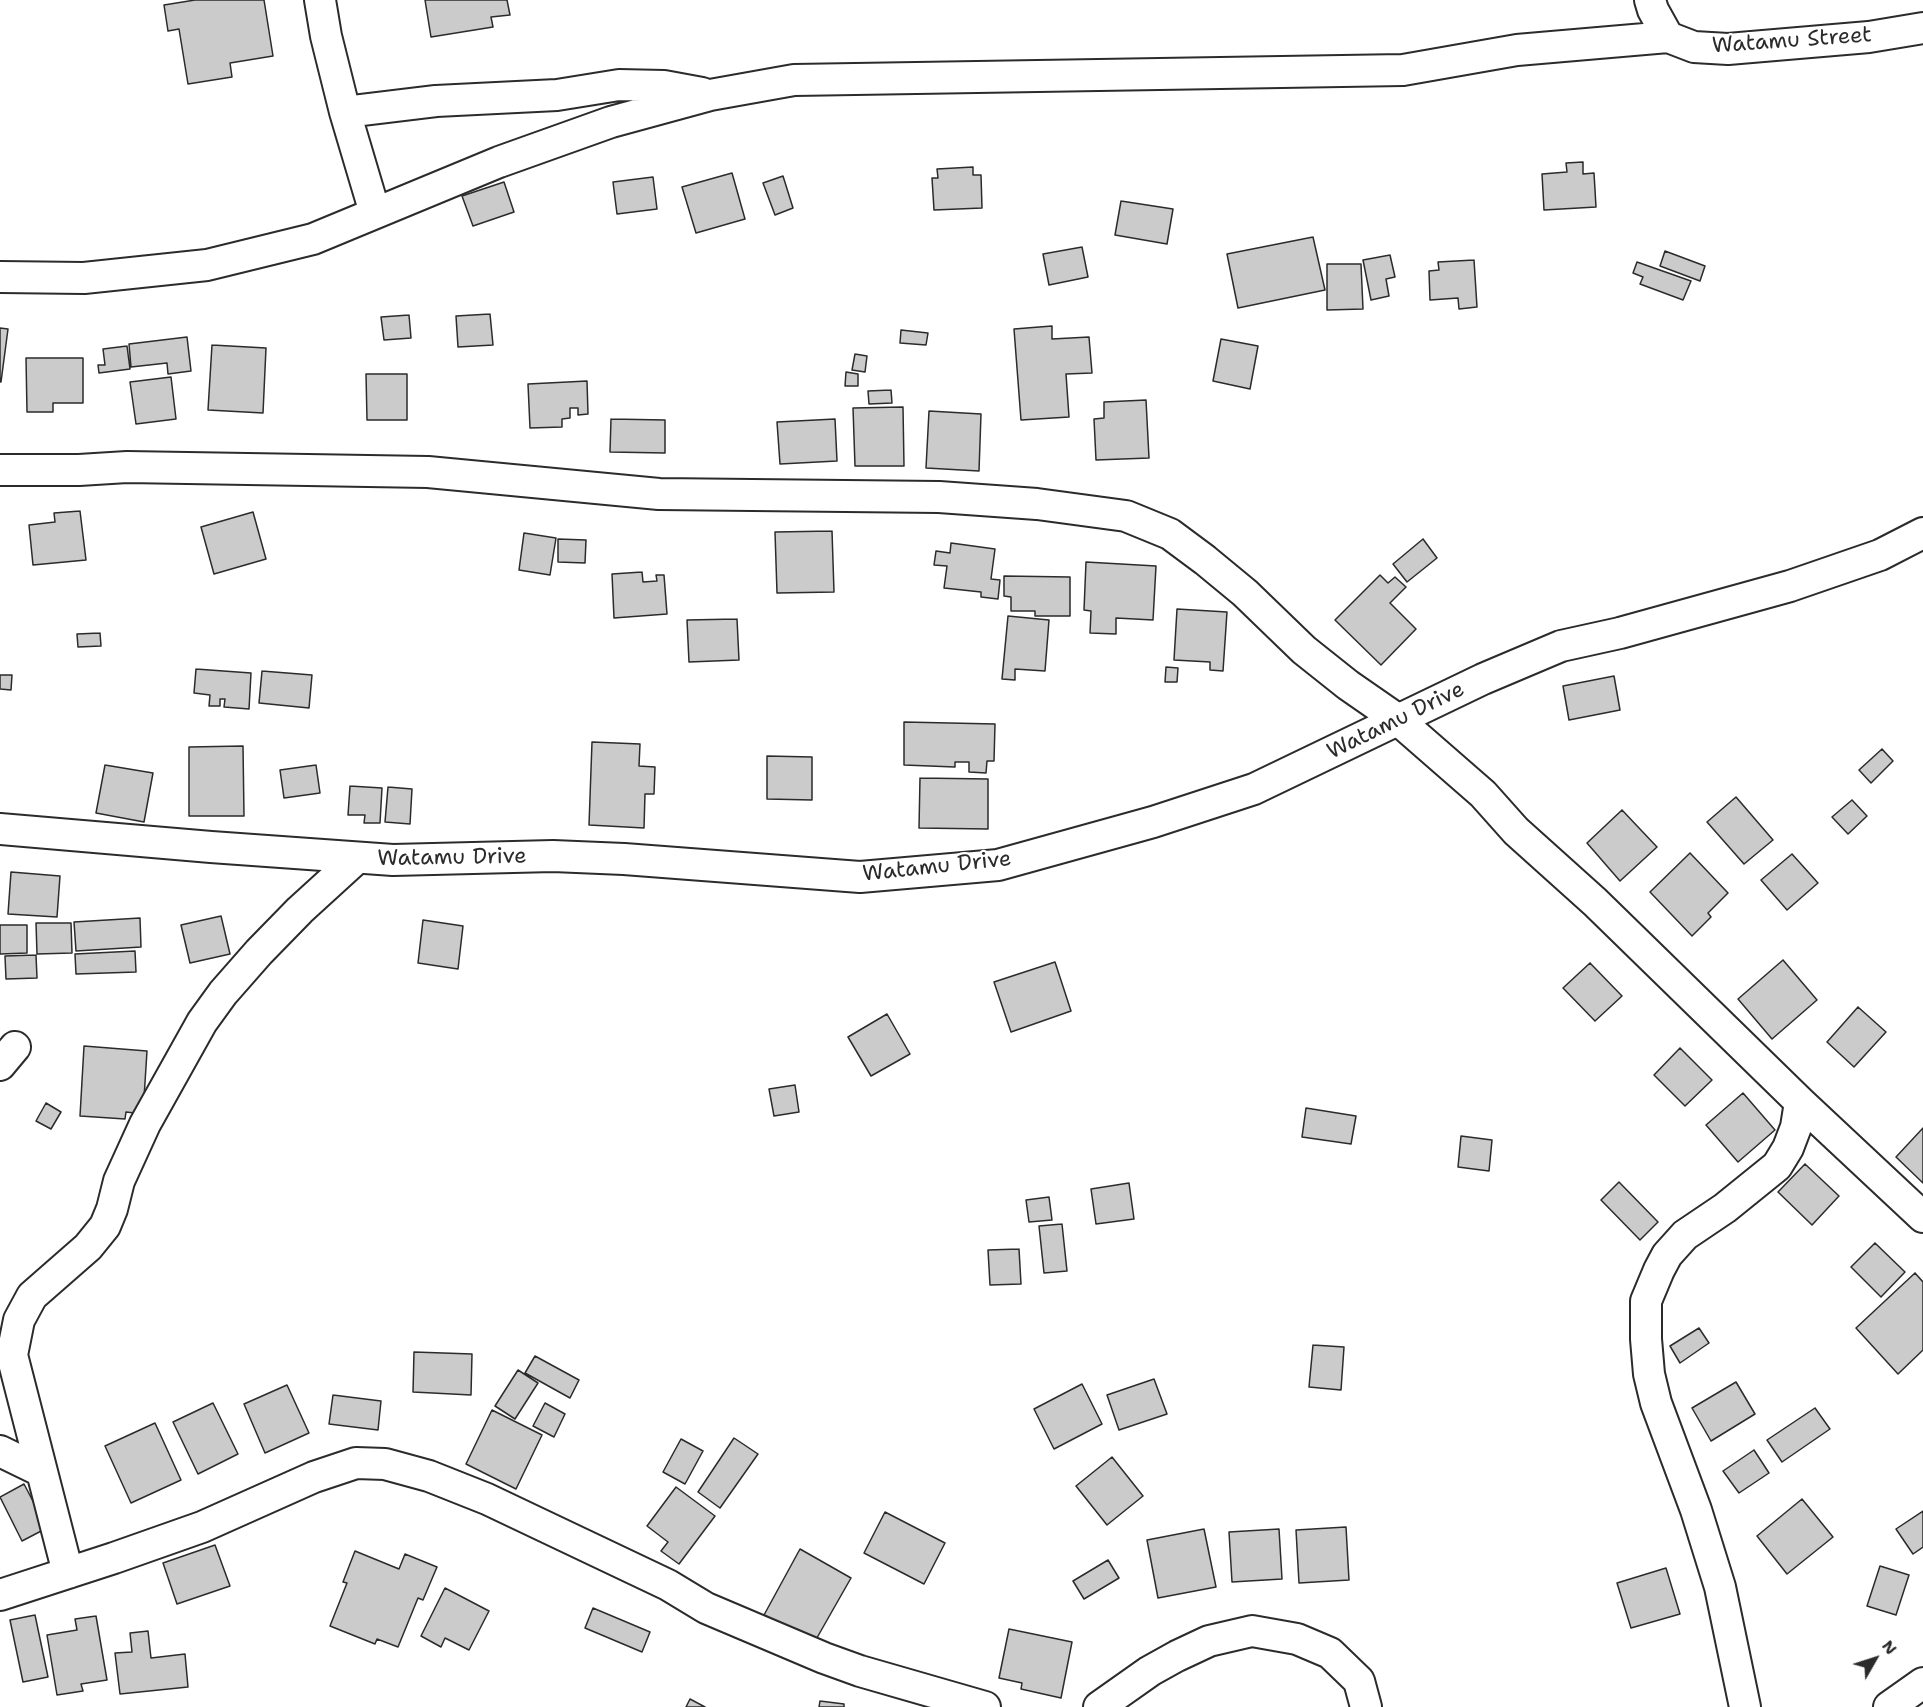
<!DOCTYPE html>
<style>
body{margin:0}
#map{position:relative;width:1923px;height:1707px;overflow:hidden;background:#fff;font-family:"Shantell Sans",sans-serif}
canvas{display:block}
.north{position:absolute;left:1845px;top:1629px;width:60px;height:60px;-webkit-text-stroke:4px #fff;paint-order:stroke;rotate:51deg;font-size:16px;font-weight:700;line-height:24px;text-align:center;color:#2b2b2b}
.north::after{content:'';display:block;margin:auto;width:21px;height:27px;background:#2b2b2b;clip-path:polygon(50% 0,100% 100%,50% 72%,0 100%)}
</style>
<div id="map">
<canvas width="1923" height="1707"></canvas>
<div class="north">N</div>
</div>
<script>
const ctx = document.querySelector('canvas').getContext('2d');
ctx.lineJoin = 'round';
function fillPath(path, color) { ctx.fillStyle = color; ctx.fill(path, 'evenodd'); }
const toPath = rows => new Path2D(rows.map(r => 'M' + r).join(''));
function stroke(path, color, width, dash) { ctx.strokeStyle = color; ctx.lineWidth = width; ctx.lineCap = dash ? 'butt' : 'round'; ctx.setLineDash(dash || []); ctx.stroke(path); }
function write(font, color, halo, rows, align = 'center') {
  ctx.font = font + ' "Shantell Sans",sans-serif'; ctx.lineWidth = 4.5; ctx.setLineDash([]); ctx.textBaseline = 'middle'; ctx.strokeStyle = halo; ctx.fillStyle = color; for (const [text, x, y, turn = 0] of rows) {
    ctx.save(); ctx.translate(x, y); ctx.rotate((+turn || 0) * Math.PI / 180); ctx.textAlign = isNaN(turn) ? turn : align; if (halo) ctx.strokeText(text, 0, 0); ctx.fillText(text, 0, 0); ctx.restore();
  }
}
const building = toPath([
 [195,0,264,0,273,56,230,63,232,77,188,84,179,29,168,31,164,5,195,0],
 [425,0,507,0,510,15,491,17,493,27,431,37,425,0],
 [1583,162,1583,174,1594,173,1596,207,1544,210,1542,174,1567,172,1566,163,1583,162],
 [973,167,973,175,981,175,982,208,934,210,932,178,938,178,937,169,973,167],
 [732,173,745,219,696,233,682,187,732,173],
 [783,176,793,208,775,215,763,183,783,176],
 [653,177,657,209,617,214,613,182,653,177],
 [504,182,514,212,473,226,462,196,504,182],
 [1121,201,1173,209,1167,244,1115,235,1121,201],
 [1313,237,1325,290,1238,308,1227,254,1313,237],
 [1082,247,1088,277,1049,285,1043,254,1082,247],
 [1665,251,1705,266,1700,281,1660,266,1665,251],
 [1390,255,1395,277,1386,279,1389,296,1371,300,1363,260,1390,255],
 [1474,260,1477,307,1459,309,1458,298,1430,300,1429,271,1439,270,1438,262,1474,260],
 [1637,262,1691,281,1683,300,1640,284,1643,277,1633,273,1637,262],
 [1327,264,1361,264,1363,309,1327,310,1327,264],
 [490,314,493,345,458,347,456,316,490,314],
 [409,315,411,338,384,340,381,317,409,315],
 [1052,326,1052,339,1089,337,1092,373,1066,374,1069,417,1021,420,1014,329,1052,326],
 [0,328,8,329,1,382,0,382,0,328],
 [901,330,928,333,926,345,900,343,901,330],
 [187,337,191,371,168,374,167,363,131,367,129,344,187,337],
 [1221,339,1258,346,1250,389,1213,381,1221,339],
 [212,345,266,348,263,413,208,410,212,345],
 [127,346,130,369,99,373,98,365,105,365,103,349,127,346],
 [855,354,867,356,865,372,852,370,855,354],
 [26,358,83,358,83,403,53,403,53,412,27,412,26,358],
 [846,372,858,374,858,386,845,386,846,372],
 [366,374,407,374,407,420,367,420,366,374],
 [171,377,176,419,136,424,130,382,171,377],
 [587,381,588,414,578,415,578,408,570,408,570,418,562,419,562,427,530,428,528,384,587,381],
 [891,390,892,403,869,404,868,391,891,390],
 [1146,400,1149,458,1096,460,1094,419,1104,418,1104,402,1146,400],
 [903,407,904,466,855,466,853,408,903,407],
 [929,411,981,414,979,471,926,468,929,411],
 [611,419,665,420,665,453,610,452,611,419],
 [835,419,837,461,780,464,777,422,835,419],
 [80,511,86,560,33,565,29,525,55,522,54,513,80,511],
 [253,512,266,559,214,574,201,527,253,512],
 [832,531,834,592,777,593,775,532,832,531],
 [524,533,556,538,550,575,519,570,524,533],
 [558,539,586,540,585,563,558,562,558,539],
 [1423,539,1437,558,1407,582,1393,564,1423,539],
 [951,543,995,549,991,579,1000,580,998,599,981,597,981,592,944,588,947,566,934,565,936,551,950,553,951,543],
 [1086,562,1156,566,1153,620,1116,618,1116,634,1090,633,1091,611,1084,610,1086,562],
 [642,572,643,582,657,581,656,575,664,575,667,614,614,618,612,574,642,572],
 [1380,575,1388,583,1395,577,1406,587,1390,603,1416,629,1381,665,1335,620,1380,575],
 [1004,576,1070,577,1070,616,1035,616,1035,611,1011,611,1011,597,1004,596,1004,576],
 [1177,609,1227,612,1223,671,1210,670,1210,662,1174,660,1177,609],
 [1008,616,1049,620,1045,671,1015,669,1015,680,1002,679,1008,616],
 [737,619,739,660,689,662,687,620,737,619],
 [100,633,101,646,78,647,77,634,100,633],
 [1166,667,1178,668,1177,682,1165,682,1166,667],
 [196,669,251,673,249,709,224,707,225,699,220,699,220,706,209,706,210,695,194,693,196,669],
 [262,671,312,675,309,708,259,703,262,671],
 [0,675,12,675,11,690,0,689,0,675],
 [1614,676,1620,710,1569,720,1563,686,1614,676],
 [904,722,995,724,994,761,987,761,986,773,969,772,969,762,955,762,955,767,904,765,904,722],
 [592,742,640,744,639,766,655,767,654,794,645,794,644,828,589,825,592,742],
 [243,746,244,816,189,816,189,747,243,746],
 [1882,749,1893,761,1871,783,1859,770,1882,749],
 [767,756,812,757,812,800,767,799,767,756],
 [105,765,153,773,144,822,96,813,105,765],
 [316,765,320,793,284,798,280,770,316,765],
 [920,778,988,779,988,829,919,828,920,778],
 [350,786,382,788,380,823,364,823,365,815,348,815,350,786],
 [388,787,412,789,410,824,385,822,388,787],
 [1736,797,1773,840,1744,864,1707,822,1736,797],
 [1852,800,1867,816,1848,834,1832,817,1852,800],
 [1622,810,1657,847,1620,881,1587,843,1622,810],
 [1690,853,1728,893,1708,913,1711,917,1692,936,1650,892,1690,853],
 [1792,854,1818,883,1787,910,1761,880,1792,854],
 [11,872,60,876,57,917,8,914,11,872],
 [221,916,230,954,190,963,181,925,221,916],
 [140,918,141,947,76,951,74,922,140,918],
 [423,920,463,926,458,969,418,963,423,920],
 [36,923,71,923,72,953,37,954,36,923],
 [0,925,27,925,27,953,0,954,0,925],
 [135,951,136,972,76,974,75,954,135,951],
 [36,955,37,978,6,979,5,956,36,955],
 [1783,960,1817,1000,1772,1039,1738,999,1783,960],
 [1055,962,1071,1011,1011,1032,994,982,1055,962],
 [1590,963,1622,996,1595,1021,1563,988,1590,963],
 [1858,1007,1886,1032,1854,1067,1827,1042,1858,1007],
 [887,1014,910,1054,871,1076,848,1037,887,1014],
 [84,1046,147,1051,143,1114,126,1112,125,1119,80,1116,84,1046],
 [1680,1048,1712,1080,1685,1106,1654,1075,1680,1048],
 [795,1085,799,1112,774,1116,769,1089,795,1085],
 [1743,1093,1775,1130,1738,1162,1706,1125,1743,1093],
 [46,1103,61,1112,51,1129,36,1121,46,1103],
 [1306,1108,1356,1116,1351,1144,1302,1137,1306,1108],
 [1923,1128,1923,1183,1896,1157,1923,1128],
 [1461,1136,1492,1140,1489,1171,1458,1167,1461,1136],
 [1805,1164,1839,1196,1812,1225,1778,1192,1805,1164],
 [1619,1182,1658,1222,1640,1240,1601,1200,1619,1182],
 [1129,1183,1134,1219,1096,1224,1091,1189,1129,1183],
 [1049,1197,1052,1220,1029,1222,1026,1200,1049,1197],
 [1062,1224,1067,1271,1044,1273,1039,1226,1062,1224],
 [1875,1243,1905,1272,1881,1297,1851,1267,1875,1243],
 [1019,1249,1021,1284,990,1285,988,1250,1019,1249],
 [1915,1273,1923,1282,1923,1350,1898,1374,1856,1328,1915,1273],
 [1699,1328,1709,1343,1680,1363,1670,1346,1699,1328],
 [1313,1345,1344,1347,1341,1390,1309,1387,1313,1345],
 [414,1352,472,1354,471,1395,413,1392,414,1352],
 [535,1356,579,1380,570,1398,525,1373,535,1356],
 [518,1370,538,1383,515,1419,495,1406,518,1370],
 [1154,1379,1167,1414,1119,1430,1107,1395,1154,1379],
 [1736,1382,1755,1414,1711,1441,1692,1408,1736,1382],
 [1082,1384,1102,1424,1054,1449,1034,1409,1082,1384],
 [287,1385,309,1433,265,1453,244,1404,287,1385],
 [333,1395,381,1401,378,1430,329,1424,333,1395],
 [213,1403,238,1454,198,1474,173,1422,213,1403],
 [545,1403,565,1414,554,1437,533,1426,545,1403],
 [1815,1408,1830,1429,1782,1462,1767,1440,1815,1408],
 [492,1410,542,1435,516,1489,466,1464,492,1410],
 [155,1423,181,1480,131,1503,105,1446,155,1423],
 [734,1438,758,1454,720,1508,698,1492,734,1438],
 [681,1439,703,1451,685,1484,663,1472,681,1439],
 [1754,1450,1769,1473,1739,1493,1723,1471,1754,1450],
 [1112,1457,1143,1496,1107,1525,1076,1486,1112,1457],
 [24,1484,47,1528,22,1541,0,1497,24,1484],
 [676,1487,715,1516,679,1564,661,1551,668,1542,647,1526,676,1487],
 [1802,1499,1833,1537,1787,1574,1757,1536,1802,1499],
 [1923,1511,1923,1547,1913,1554,1896,1529,1923,1511],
 [885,1512,945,1543,924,1584,864,1553,885,1512],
 [1346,1527,1349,1580,1299,1583,1296,1530,1346,1527],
 [1204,1529,1216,1587,1158,1598,1147,1540,1204,1529],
 [1279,1529,1282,1579,1232,1582,1229,1532,1279,1529],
 [215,1545,230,1586,177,1604,163,1563,215,1545],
 [800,1549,851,1578,814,1643,764,1615,800,1549],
 [355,1551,399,1569,405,1554,437,1567,423,1600,418,1598,398,1647,377,1639,375,1644,330,1626,347,1583,343,1582,355,1551],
 [1108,1560,1119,1578,1084,1599,1073,1581,1108,1560],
 [1880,1566,1909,1575,1896,1615,1867,1606,1880,1566],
 [1666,1568,1680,1614,1631,1628,1617,1583,1666,1568],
 [445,1588,489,1611,469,1650,445,1638,441,1647,421,1636,445,1588],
 [593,1608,650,1632,642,1652,585,1628,593,1608],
 [35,1615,48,1677,23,1682,10,1620,35,1615],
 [96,1616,107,1680,81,1684,83,1691,57,1695,47,1635,77,1630,75,1619,96,1616],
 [1009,1629,1072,1642,1061,1698,1021,1689,1022,1683,999,1678,1009,1629],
 [148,1631,151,1658,185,1654,188,1687,120,1694,115,1653,132,1652,130,1633,148,1631],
 [690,1699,705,1707,686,1707,690,1699],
 [820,1701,844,1704,844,1707,819,1707,820,1701]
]);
fillPath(building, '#cbcbcb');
stroke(building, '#2b2b2b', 1.5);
const minor = toPath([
 [320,0,326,36,345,112,375,213],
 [1650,0,1653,10,1668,37,1694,47,1728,49,1869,37,1923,28],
 [345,112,436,101,557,95,619,85,664,86,702,93],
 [0,277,84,278,207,265,313,239,499,162,611,122,710,95,794,80,1403,70,1517,50,1668,37],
 [0,470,79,470,127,467,428,472,659,494,939,497,1037,504,1126,516,1170,534,1205,560,1245,593,1304,650,1348,685,1397,719,1483,794,1516,831,1595,902,1800,1102,1923,1217],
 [0,829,211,847,393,860,553,856,624,859,860,877,998,865,1153,822,1254,789,1483,679,1561,646,1620,633,1790,586,1880,555,1923,533],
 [0,1065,15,1047],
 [0,1451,41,1471],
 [68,1573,12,1355,19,1320,32,1296,88,1247,105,1226,112,1209,119,1181,145,1124,202,1022,223,993,259,952,300,910,357,858],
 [0,1595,114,1558,202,1527,314,1477,356,1463,385,1464,429,1476,487,1499,668,1585,706,1608,824,1658,860,1671,985,1707],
 [1099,1707,1150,1671,1177,1656,1209,1641,1252,1631,1297,1639,1330,1653,1359,1681,1366,1707],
 [1745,1707,1720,1587,1696,1510,1656,1403,1649,1374,1646,1339,1646,1301,1659,1270,1667,1255,1685,1235,1725,1208,1777,1166,1788,1148,1796,1127,1800,1102],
 [1889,1707,1923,1683]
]);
stroke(minor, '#2b2b2b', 34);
stroke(minor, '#fff', 30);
write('22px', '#2b2b2b', '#fff', [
 ["Watamu Street",1792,41,-4],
 ["Watamu Drive",1396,721,-26],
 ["Watamu Drive",452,858,-1],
 ["Watamu Drive",937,867,-6]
]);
</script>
